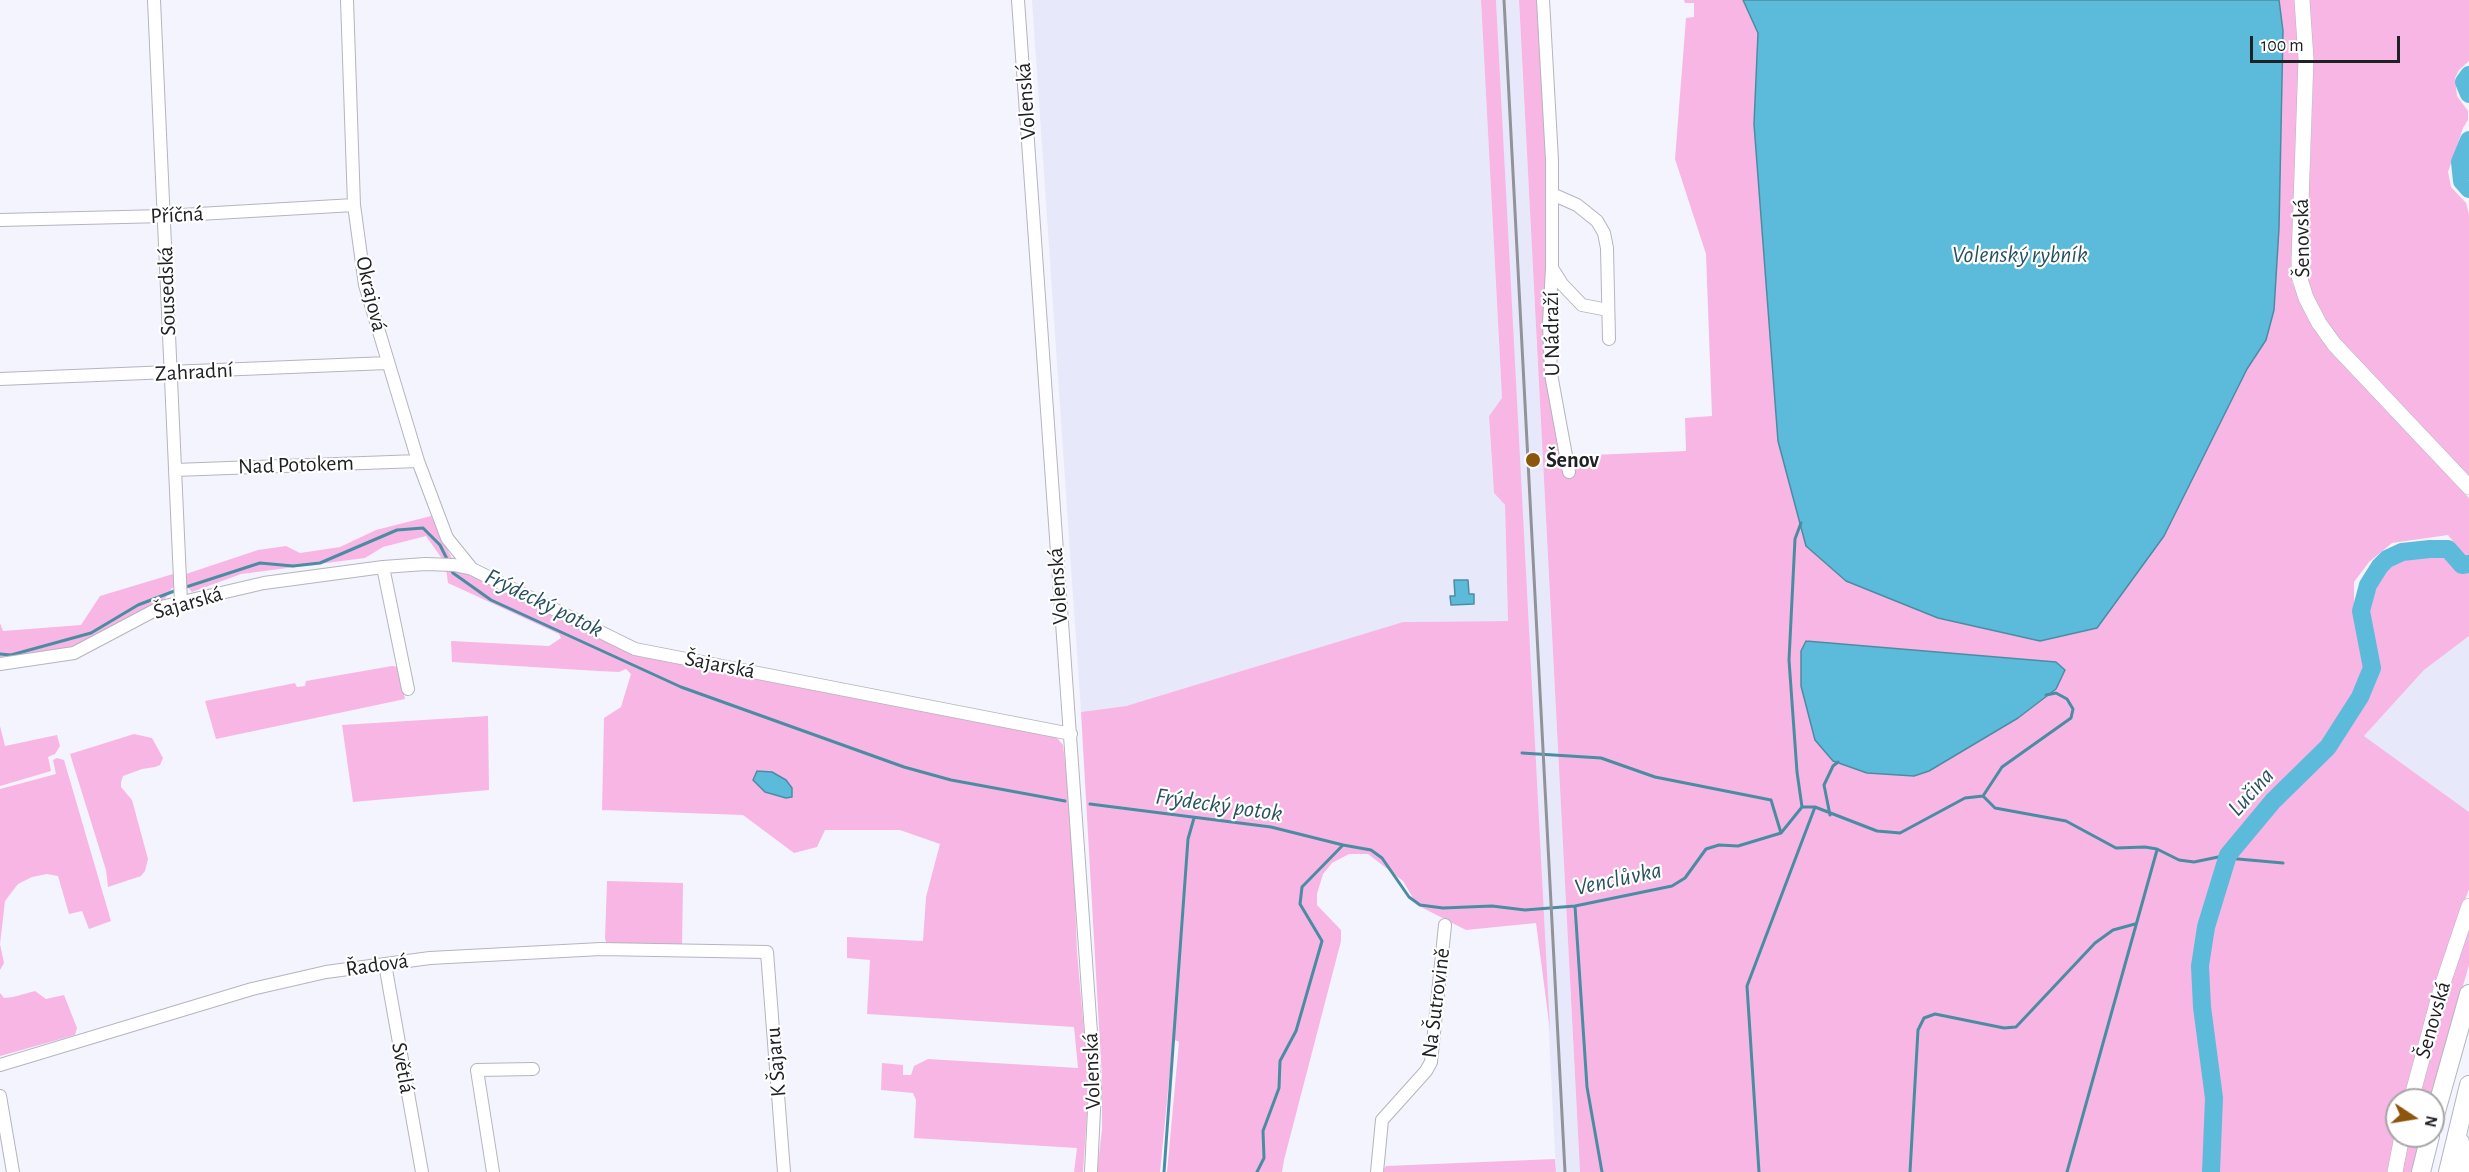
<!DOCTYPE html>
<meta charset="utf-8">
<style>
body{margin:0}
#map{position:relative;width:2469px;height:1172px;overflow:hidden;background:#f3f4fd;font-family:"Alegreya Sans",sans-serif}
canvas{display:block}
.north{position:absolute;left:2385px;top:1088px;width:60px;height:60px;box-sizing:border-box;background:#fff;border:2px solid #a6a6a7;border-radius:50%;rotate:102deg;font-size:16px;font-weight:700;line-height:24px;text-align:center;color:#202124}
.north::after{content:'';display:block;margin:auto;width:21px;height:27px;background:#8e550d;clip-path:polygon(50% 0,100% 100%,50% 72%,0 100%)}
.scale{position:absolute;left:2250px;top:36px;width:150px;height:27px;box-sizing:border-box;border:3px solid #202124;border-top:0;padding-left:8px;font-size:18px;line-height:21px;white-space:nowrap;color:#202124;-webkit-text-stroke:4px #fff;paint-order:stroke}
</style>
<div id="map">
<canvas width="2469" height="1172"></canvas>
<div class="north">N</div>
<div class="scale">100 m</div>
</div>
<script>
const ctx = document.querySelector('canvas').getContext('2d');
ctx.lineJoin = 'round';
function fillPath(path, color) { ctx.fillStyle = color; ctx.fill(path, 'evenodd'); }
const toPath = rows => new Path2D(rows.map(r => 'M' + r).join(''));
function stroke(path, color, width, dash) { ctx.strokeStyle = color; ctx.lineWidth = width; ctx.lineCap = dash ? 'butt' : 'round'; ctx.setLineDash(dash || []); ctx.stroke(path); }
function write(font, color, halo, rows, align = 'center') {
  ctx.font = font + ' "Alegreya Sans",sans-serif'; ctx.lineWidth = 4.5; ctx.setLineDash([]); ctx.textBaseline = 'middle'; ctx.strokeStyle = halo; ctx.fillStyle = color; for (const [text, x, y, turn = 0] of rows) {
    ctx.save(); ctx.translate(x, y); ctx.rotate((+turn || 0) * Math.PI / 180); ctx.textAlign = isNaN(turn) ? turn : align; if (halo) ctx.strokeText(text, 0, 0); ctx.fillText(text, 0, 0); ctx.restore();
  }
}
fillPath(toPath([
 [1032,0,1481,0,1502,398,1489,416,1494,493,1505,505,1508,621,1403,622,1126,706,1081,712],
 [1496,0,1519,0,1580,1172,1556,1172],
 [2469,636,2469,812,2364,736,2424,670]
]), '#e7e9fa');
fillPath(toPath([
 [1481,0,1496,0,1550,1030,1536,923,1466,930,1417,905,1403,881,1368,854,1349,854,1332,863,1323,874,1317,894,1317,905,1341,930,1341,941,1284,1160,1282,1172,1167,1172,1179,1042,1173,1039,1160,1172,1097,1172,1102,1130,1102,1079,1081,712,1126,706,1403,622,1508,621,1505,505,1494,493,1489,416,1502,398],
 [1519,0,1537,0,1543,114,1549,151,1547,345,1570,456,1686,451,1685,418,1712,416,1706,254,1675,159,1686,18,1694,17,1694,3,1685,3,1684,0,1743,0,1758,33,1754,124,1778,441,1806,546,1846,581,1938,618,2247,369,2266,340,2274,310,2279,228,2283,32,2279,0,2296,0,2300,87,2292,282,2309,320,2321,339,2469,498,2469,557,2465,556,2448,535,2392,543,2369,562,2354,582,2354,615,2361,638,2364,669,2356,691,2324,737,2334,745,2351,719,2362,708,2374,677,2372,636,2366,611,2373,586,2385,570,2400,559,2436,556,2448,558,2459,569,2469,569,2469,636,2424,670,2364,736,2469,812,2469,889,2459,916,2405,1100,2397,1100,2397,1134,2389,1172,1580,1172],
 [1993,658,2056,662,2056,689,2018,718,1929,771],
 [2306,0,2469,0,2469,61,2459,70,2455,78,2457,96,2468,111,2468,120,2463,128,2448,172,2451,187,2466,203,2469,214,2469,478,2367,372,2327,325,2313,298,2305,269,2305,214,2310,167,2313,83],
 [431,516,453,561,445,563,426,536,383,547,365,558,241,574,192,592,185,584,172,588,162,603,73,649,0,660,0,623,3,631,81,625,100,596,173,574,186,574,258,550,286,546,300,553,340,547,376,530],
 [446,569,470,574,635,652,1052,735,1058,739,1063,745,1072,823,1077,952,1085,1043,1088,1099,1083,1172,1074,1172,1077,1148,914,1138,916,1100,913,1093,881,1090,882,1063,903,1065,903,1075,911,1075,914,1066,928,1059,1078,1068,1074,1027,867,1014,870,960,847,958,847,937,923,941,926,897,940,844,900,830,825,830,817,847,794,853,743,815,602,810,604,718,621,707,631,674,626,669,619,672,598,671,452,662,451,641,549,646,561,638,559,634,448,583],
 [392,666,399,667,405,699,216,739,205,701,295,683,297,687,305,686,306,681],
 [488,716,489,790,353,802,342,725],
 [0,726,5,746,57,735,60,746,55,754,48,757,51,771,0,786],
 [134,734,152,738,163,758,160,765,155,767,142,769,123,776,121,782,121,787,132,800,148,859,145,871,141,876,108,887,106,870,70,754],
 [57,758,64,760,111,921,89,929,82,911,69,914,58,876,47,874,32,877,18,884,5,901,0,944,4,963,0,970,0,789,56,774,53,760],
 [607,881,683,883,682,946,607,944,605,939],
 [2469,921,2469,965,2430,1100,2417,1100,2428,1055],
 [35,991,46,999,64,995,77,1028,75,1035,0,1056,0,993,4,998,13,997],
 [2409,1136,2421,1136,2412,1172,2401,1172],
 [1555,1159,1556,1172,1382,1172,1386,1166]
]), '#f8b6e5');
const water = toPath([
 [1743,0,2279,0,2283,31,2279,228,2274,310,2266,340,2247,369,2164,536,2097,628,2040,641,1938,618,1846,581,1806,546,1778,441,1754,124,1758,33,1743,0],
 [1454,580,1468,580,1469,594,1474,594,1474,604,1451,605,1450,596,1455,596,1454,580],
 [1806,641,2056,662,2065,670,2056,689,2018,718,1929,771,1914,776,1867,773,1833,761,1815,740,1801,686,1801,651,1806,641],
 [757,771,772,772,786,780,792,788,792,797,786,798,765,792,753,780,757,771]
]);
fillPath(water, '#5cbbda');
stroke(water, '#4a8da3', 1.5);
stroke(toPath([
 [1801,523,1795,539,1789,660,1797,772,1802,807],
 [450,567,453,573,491,600,681,687,904,767,951,780,1065,801],
 [183,588,260,563,293,566,320,563,397,530,423,528,440,545,448,561],
 [0,654,11,655,91,633,138,605,177,590],
 [1522,753,1601,758,1655,777,1771,800,1781,833],
 [1983,796,2002,767,2071,718,2073,709,2067,699,2056,693,2046,695],
 [1090,804,1271,827,1343,845],
 [1830,815,1824,785,1833,766,1838,762],
 [2227,858,2283,863],
 [1575,906,1587,1087,1602,1172],
 [1164,1172,1188,839,1194,818],
 [1257,1172,1264,1158,1263,1131,1279,1088,1280,1061,1296,1031,1322,941,1300,904,1302,887,1343,845,1371,850,1382,858,1409,897,1420,905,1443,908,1492,906,1525,910,1575,906,1672,886,1685,878,1706,849,1719,845,1738,846,1781,833,1802,807,1815,807,1877,831,1900,833,1965,798,1983,796,1995,808,2066,821,2116,848,2145,847,2157,849,2179,860,2194,862,2228,855],
 [1759,1172,1747,986,1815,807],
 [1910,1172,1918,1030,1924,1018,1935,1014,2004,1028,2016,1027,2095,943,2113,930,2135,924],
 [2067,1172,2157,850]
]), '#4a8da3', 3);
stroke(toPath([
 [2469,75,2464,82,2469,94],
 [2469,140,2460,162,2462,181,2469,189],
 [2211,1172,2214,1098,2202,1007,2200,966,2206,927,2228,855,2273,801,2328,747,2360,697,2372,668,2361,611,2368,585,2380,566,2387,559,2402,552,2430,549,2448,549,2462,565,2469,564]
]), '#5cbbda', 18);
const minor = toPath([
 [154,0,181,602],
 [347,0,354,205,365,285,418,461,447,538,472,569],
 [1018,0,1095,1089,1091,1172],
 [1543,0,1552,160,1552,268,1549,323,1551,374,1569,472],
 [1552,194,1577,205,1597,221,1604,233,1607,248,1609,339],
 [0,220,164,216,354,205],
 [1552,268,1562,284,1582,305,1608,310],
 [0,379,387,363],
 [175,470,418,461],
 [383,567,408,689],
 [0,664,74,653,161,607,264,583,383,567,425,564,454,565,472,569,635,649,1071,734],
 [385,964,422,1172],
 [0,1065,252,989,326,972,430,958,601,949,767,952,784,1172],
 [0,1096,13,1172],
 [493,1172,477,1070,533,1069],
 [1377,1172,1382,1120,1426,1071,1431,1062,1445,925]
]);
const major = toPath([
 [2302,0,2306,59,2299,259,2299,276,2306,298,2319,323,2334,344,2469,487],
 [2411,1100,2441,989,2469,906],
 [2395,1172,2402,1136]
]);
const highway = toPath([
 [2433,1122,2469,994],
 [2460,1142,2461,1163,2465,1172],
 [2421,1172,2430,1136],
 [2448,1172,2469,1085]
]);
stroke(minor, '#b4b5be', 14);
stroke(major, '#b4b5be', 16);
stroke(highway, '#b4b5be', 20);
stroke(minor, '#fff', 12);
stroke(major, '#fff', 15);
stroke(highway, '#fff', 18);
stroke(toPath([
 [1504,0,1565,1172]
]), '#929399', 3);
for (const [x, y, r, color] of [
 [1533,460,8,"#8e550d"]
]) { const dot = new Path2D(); dot.arc(x, y, r, 0, 2 * Math.PI); ctx.fillStyle = color; ctx.fill(dot); stroke(dot, '#fff', 2); }
write('22px', '#202124', '#fff', [
 ["Volenská",1026,101,-94],
 ["Příčná",177,215,-3],
 ["Šenovská",2302,238,-91],
 ["Sousedská",167,291,-92],
 ["Okrajová",371,294,77],
 ["U Nádraží",1552,334,-91],
 ["Zahradní",194,372,-3],
 ["Nad Potokem",296,465,-2],
 ["Volenská",1058,586,-94],
 ["Šajarská",188,603,-16],
 ["Šajarská",720,665,11],
 ["Řadová",377,965,-8],
 ["Na Šutrovině",1436,1003,-83],
 ["Šenovská",2433,1020,-74],
 ["K Šajaru",776,1062,-95],
 ["Světlá",403,1068,80],
 ["Volenská",1092,1071,-92]
]);
write('bold 22px', '#202124', '#fff', [
 ["Šenov",1546,460]
], 'left');
write('italic 24px', '#27515f', '#fff', [
 ["Volenský rybník",2020,255],
 ["Frýdecký potok",544,603,26],
 ["Lučina",2251,792,-48],
 ["Frýdecký potok",1219,805,8],
 ["Venclůvka",1618,879,-12]
]);
</script>
